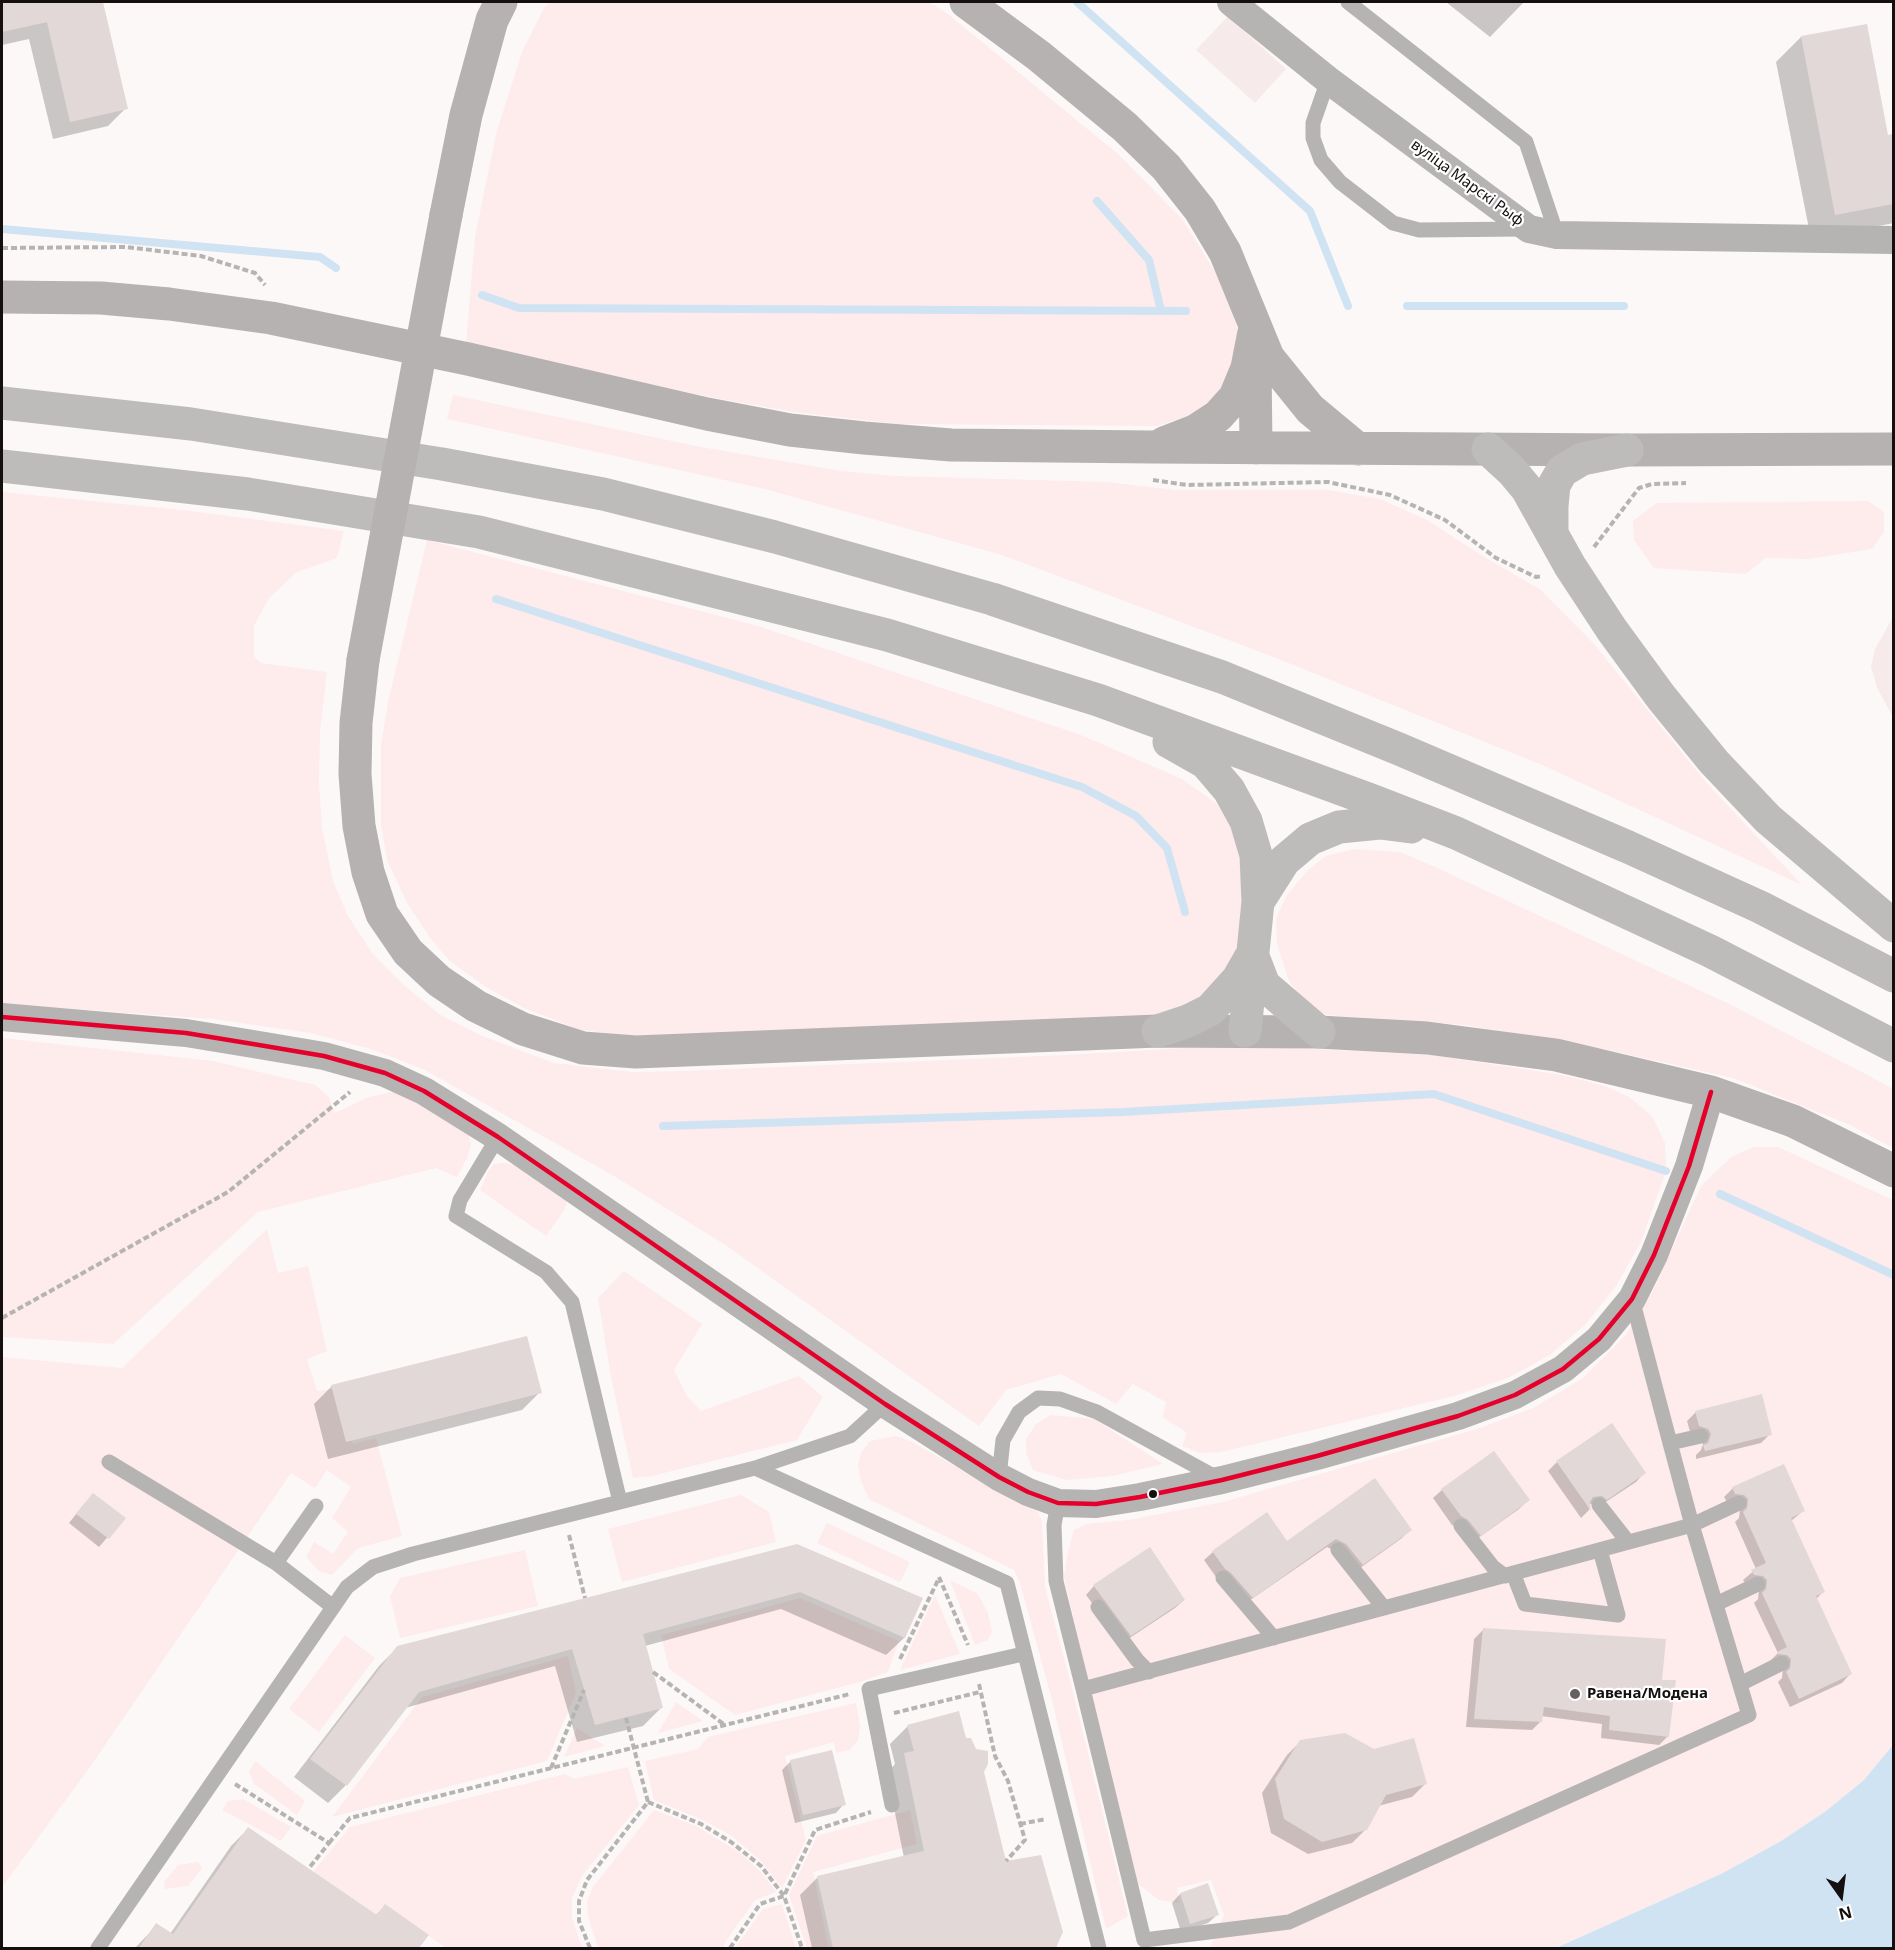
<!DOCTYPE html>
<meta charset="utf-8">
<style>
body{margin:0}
#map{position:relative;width:1895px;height:1950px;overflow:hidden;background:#fdf8f8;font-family:"Noto Sans",sans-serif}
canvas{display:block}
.frame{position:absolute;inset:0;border:3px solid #150f0f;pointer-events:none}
.north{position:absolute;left:1811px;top:1866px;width:60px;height:60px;-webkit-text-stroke:4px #fff;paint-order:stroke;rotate:166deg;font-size:16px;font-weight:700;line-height:24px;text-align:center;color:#150f0f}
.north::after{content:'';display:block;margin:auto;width:21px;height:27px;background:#150f0f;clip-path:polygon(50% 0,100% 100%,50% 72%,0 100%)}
</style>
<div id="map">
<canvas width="1895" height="1950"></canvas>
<div class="frame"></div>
<div class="north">N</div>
</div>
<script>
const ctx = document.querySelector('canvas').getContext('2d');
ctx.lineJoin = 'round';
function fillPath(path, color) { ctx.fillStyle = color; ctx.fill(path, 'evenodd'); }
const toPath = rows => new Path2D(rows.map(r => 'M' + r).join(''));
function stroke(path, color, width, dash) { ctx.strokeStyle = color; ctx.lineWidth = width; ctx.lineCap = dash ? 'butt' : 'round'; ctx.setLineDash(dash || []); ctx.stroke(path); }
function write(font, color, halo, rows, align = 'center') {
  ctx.font = font + ' "Noto Sans",sans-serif'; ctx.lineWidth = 4.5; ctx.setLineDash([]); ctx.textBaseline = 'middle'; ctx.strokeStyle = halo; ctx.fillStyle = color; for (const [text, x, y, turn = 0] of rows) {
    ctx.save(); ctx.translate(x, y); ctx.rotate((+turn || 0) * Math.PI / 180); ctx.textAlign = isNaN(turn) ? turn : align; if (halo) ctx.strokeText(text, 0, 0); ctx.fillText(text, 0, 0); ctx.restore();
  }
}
fillPath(toPath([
 [1228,16,1286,69,1255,103,1196,50],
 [1893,617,1893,717,1877,688,1871,667,1875,649]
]), '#f7eaea');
fillPath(toPath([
 [550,2,929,2,948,14,1119,155,1183,220,1227,291,1239,337,1239,358,1219,396,1192,415,1157,426,899,424,794,412,699,395,466,344,475,237,496,134,522,52,544,8],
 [453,395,701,447,841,471,895,476,1107,482,1175,490,1328,490,1380,499,1427,520,1486,558,1541,590,1594,644,1705,781,1802,885,1540,764,1266,654,1002,555,765,489,447,419],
 [2,492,182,510,344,531,337,558,297,572,269,598,254,626,254,656,261,663,327,672,320,731,319,782,322,828,333,881,348,916,373,954,405,986,439,1014,480,1035,554,1063,632,1072,684,1071,1065,1055,1238,1045,1432,1055,1562,1075,1605,1086,1629,1097,1652,1116,1665,1143,1666,1171,1641,1242,1616,1286,1586,1324,1550,1355,1508,1378,1454,1396,1221,1452,1200,1453,1182,1446,1187,1433,1163,1417,1166,1402,1133,1384,1116,1404,1061,1374,1006,1390,979,1426,724,1244,614,1176,423,1069,371,1049,311,1033,213,1019,2,1004],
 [1868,501,1884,512,1884,532,1872,549,1808,559,1766,558,1746,574,1654,568,1634,540,1633,521,1657,503],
 [427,540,758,626,1081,735,1182,779,1217,804,1238,835,1247,865,1238,946,1220,977,1203,995,1169,1016,637,1038,578,1029,524,1008,486,987,450,961,431,939,407,903,387,860,381,825,381,745,388,702],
 [1354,849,1400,852,1435,867,1729,1004,1860,1071,1893,1089,1893,1148,1850,1125,1733,1078,1613,1051,1465,1025,1326,1015,1307,1005,1289,981,1277,944,1276,918,1287,895,1307,871,1326,856],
 [2,1038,213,1061,315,1085,329,1097,335,1113,369,1097,392,1092,417,1097,468,1133,471,1144,468,1156,457,1177,436,1168,258,1212,113,1344,2,1337],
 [1754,1147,1778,1147,1893,1200,1893,1745,1890,1751,1864,1780,1826,1811,1781,1841,1723,1873,1556,1948,1210,1948,1224,1915,1211,1880,1177,1888,1179,1903,1159,1900,1138,1884,1096,1716,1064,1576,1068,1552,1074,1530,1086,1524,1128,1520,1223,1502,1480,1428,1533,1408,1583,1378,1625,1336,1652,1293,1701,1186,1731,1157],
 [504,1163,514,1165,562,1193,567,1203,565,1209,546,1236,480,1190,489,1170,494,1164],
 [267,1229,278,1273,308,1266,327,1351,307,1359,317,1391,337,1388,353,1444,376,1438,402,1536,358,1548,332,1575,319,1571,306,1557,314,1542,333,1554,348,1532,332,1518,351,1487,327,1470,315,1488,291,1473,90,1767,2,1887,2,1357,122,1368],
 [624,1271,702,1324,674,1370,687,1396,701,1411,799,1376,823,1397,797,1440,652,1476,633,1478,611,1377,598,1298],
 [1051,1415,1094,1419,1163,1464,1112,1476,1067,1480,1033,1470,1026,1453,1026,1439,1036,1424],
 [896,1436,910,1441,1038,1512,1042,1522,1045,1587,1073,1692,1128,1916,1106,1929,1051,1696,1020,1583,1014,1570,869,1499,861,1481,858,1464,862,1451,870,1441],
 [741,1495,769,1512,776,1542,622,1582,608,1529],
 [827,1523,910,1562,900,1582,817,1543],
 [525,1550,538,1606,400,1638,390,1596,400,1578],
 [950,1580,978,1594,988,1613,992,1631,988,1640,975,1645],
 [935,1595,960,1654,900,1670],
 [800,1598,899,1641,888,1672,863,1681,735,1715,669,1669,661,1635],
 [345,1635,375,1658,319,1732,289,1709],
 [568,1656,576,1693,547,1761,332,1817,422,1697],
 [676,1702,703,1721,658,1733],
 [856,1703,860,1726,858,1740,850,1750,836,1753,834,1742,785,1756,806,1840,782,1888,761,1861,732,1836,705,1821,654,1800,645,1761,698,1749,708,1737],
 [577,1728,605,1746,564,1757],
 [255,1761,305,1801,297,1815,254,1784,249,1772],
 [628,1767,639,1805,582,1876,572,1898,572,1917,582,1948,446,1948,385,1905,377,1915,313,1872,350,1827,565,1774,574,1779],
 [243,1799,291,1827,281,1841,222,1810,228,1801],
 [654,1810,696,1826,739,1852,759,1870,776,1892,755,1900,724,1944,724,1948,598,1948,588,1916,587,1901,593,1887],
 [910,1810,917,1844,813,1872,829,1948,807,1948,789,1895,817,1836],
 [198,1862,202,1868,188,1886,165,1889,164,1882,178,1865],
 [782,1904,796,1948,735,1948,763,1909]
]), '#feebeb');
fillPath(toPath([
 [1893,1745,1893,1948,1556,1948,1723,1873,1781,1841,1826,1811,1864,1780]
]), '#d0e3f2');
fillPath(toPath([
 [2,2,101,2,126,108,108,126,53,139,29,39,2,45],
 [1446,2,1524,2,1490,37],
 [1865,25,1887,137,1894,135,1894,223,1811,239,1776,62,1801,37],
 [332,1386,540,1392,522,1410,328,1459,314,1404],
 [1696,1412,1770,1434,1761,1443,1696,1459,1696,1455,1701,1450,1703,1444,1699,1437,1691,1435,1687,1421],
 [1612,1425,1644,1473,1636,1482,1598,1507,1593,1504,1589,1504,1589,1510,1581,1518,1548,1471,1557,1462],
 [1733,1488,1803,1511,1791,1521,1824,1591,1816,1599,1850,1674,1842,1683,1790,1707,1778,1682,1782,1678,1783,1668,1769,1662,1778,1653,1754,1603,1758,1599,1759,1589,1745,1583,1743,1580,1756,1569,1735,1522,1739,1518,1740,1509,1727,1502,1724,1497],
 [1442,1490,1528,1500,1519,1509,1471,1543,1460,1528,1452,1525,1433,1498],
 [85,1503,124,1518,99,1547,69,1523],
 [1410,1529,1402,1538,1353,1573,1337,1552,1327,1547,1243,1605,1216,1577,1204,1560,1213,1552],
 [797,1545,921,1599,904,1638,886,1655,781,1609,645,1646,661,1708,643,1726,577,1742,555,1666,405,1708,345,1786,328,1803,294,1777,379,1666,398,1647],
 [1094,1586,1184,1600,1175,1608,1122,1643,1086,1595],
 [1483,1630,1660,1682,1668,1736,1659,1745,1601,1738,1602,1724,1541,1716,1541,1721,1532,1730,1466,1727,1474,1639],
 [908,1726,965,1740,982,1772,1005,1863,1062,1932,1055,1948,812,1948,800,1895,817,1878,904,1858,887,1773,895,1764,890,1744],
 [1301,1741,1425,1784,1412,1797,1378,1806,1366,1829,1352,1843,1308,1854,1271,1833,1262,1793,1287,1755],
 [791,1761,844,1804,836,1813,795,1823,782,1770],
 [248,1829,375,1916,385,1906,427,1935,417,1948,135,1948,157,1925,170,1934,231,1846],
 [1180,1894,1217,1915,1208,1923,1181,1932,1172,1903]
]), '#0003');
stroke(toPath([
 [1077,2,1310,211,1348,306],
 [1097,201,1149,260,1161,311],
 [2,229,320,257,336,268],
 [482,295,519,308,1186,311],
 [1407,306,1624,306],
 [496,599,1082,787,1136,816,1167,848,1185,912],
 [663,1126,1123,1112,1434,1094,1666,1171],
 [1720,1194,1894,1275]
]), '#d0e3f2', 8);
fillPath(toPath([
 [2,2,103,2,128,109,70,122,47,22,2,32],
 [1867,24,1888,135,1893,134,1893,204,1835,215,1801,36],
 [527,1336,542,1393,346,1442,331,1385],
 [1762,1394,1772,1435,1705,1451,1703,1445,1708,1443,1711,1434,1708,1429,1699,1426,1695,1411],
 [1612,1423,1646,1473,1607,1500,1602,1496,1593,1497,1590,1502,1591,1511,1556,1461],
 [1494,1451,1530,1500,1481,1536,1468,1520,1461,1516,1441,1489],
 [1784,1464,1805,1511,1791,1518,1825,1592,1816,1596,1852,1674,1799,1699,1786,1672,1790,1668,1791,1659,1787,1655,1778,1654,1777,1652,1787,1647,1762,1593,1766,1589,1767,1580,1763,1576,1754,1575,1751,1570,1766,1563,1743,1512,1747,1508,1748,1499,1744,1495,1735,1494,1732,1487],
 [1375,1478,1412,1530,1363,1565,1346,1544,1336,1539,1253,1598,1230,1572,1225,1569,1212,1551,1267,1512,1287,1541],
 [93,1493,126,1518,109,1539,76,1514],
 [797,1544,923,1598,905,1638,800,1592,643,1634,663,1708,595,1725,572,1649,419,1692,347,1786,310,1759,397,1646],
 [1150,1547,1185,1600,1131,1636,1093,1585],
 [1483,1628,1666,1639,1662,1680,1676,1680,1669,1737,1609,1730,1610,1716,1544,1707,1542,1722,1474,1719],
 [959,1711,966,1738,971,1738,976,1749,988,1751,988,1764,984,1772,1006,1861,1041,1855,1063,1932,1056,1948,833,1948,817,1876,924,1851,904,1753,914,1751,907,1725],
 [1345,1733,1374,1749,1414,1738,1427,1784,1386,1795,1367,1830,1322,1842,1284,1819,1275,1779,1300,1740],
 [832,1750,846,1805,803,1815,790,1760],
 [248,1827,377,1915,385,1904,429,1935,419,1948,139,1948,156,1923,173,1934],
 [1208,1883,1219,1915,1190,1924,1180,1893]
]), '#e2d8d8');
stroke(toPath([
 [2,248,126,247,201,256,255,273,265,285],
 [1153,480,1187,485,1328,482,1390,495,1445,520,1496,558,1536,577,1542,576],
 [1594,547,1639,488,1652,484,1686,483],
 [2,1318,228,1192,350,1092],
 [569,1535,585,1598],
 [939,1577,968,1645],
 [900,1659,939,1578],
 [653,1672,725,1725],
 [979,1684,995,1756,1008,1781,1025,1840,1006,1861],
 [894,1713,980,1692],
 [551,1768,584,1690],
 [235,1784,329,1843,309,1868],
 [648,1802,701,1824,731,1842,761,1866,784,1896,802,1948],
 [1020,1824,1046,1819],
 [329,1843,350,1818,850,1694],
 [590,1948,579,1921,579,1901,587,1880,648,1802,626,1718],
 [730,1948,760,1904,784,1896,815,1830,871,1812]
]), '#b6b3b3', 4, [6, 3]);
stroke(toPath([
 [1348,2,1526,142,1557,235],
 [1328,80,1313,123,1313,138,1321,160,1340,182,1393,223,1419,230,1524,229],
 [498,1137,460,1200,456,1216,546,1272,572,1302,620,1502],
 [1632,1299,1670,1443],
 [1701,1436,1670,1443,1692,1525,1739,1503],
 [109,1462,276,1563],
 [755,1468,1007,1583,1099,1948],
 [999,1477,1003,1440,1019,1412,1038,1398,1060,1399,1097,1412,1219,1479],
 [1058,1503,1054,1525,1056,1581,1083,1689,1692,1525,1749,1715,1289,1922,1144,1940,1083,1689],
 [1599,1505,1628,1542],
 [316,1506,276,1563,333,1607],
 [1461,1526,1493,1567,1505,1576],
 [1338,1550,1384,1608],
 [1513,1573,1525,1604,1618,1615,1600,1550],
 [1223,1578,1274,1638],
 [1716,1604,1758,1584],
 [1098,1607,1137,1660,1149,1672],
 [1740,1684,1782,1663],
 [892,1805,869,1689,1023,1654],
 [98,1948,347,1587,373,1567,413,1554,755,1468,850,1436,885,1404]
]), '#b6b3b3', 15);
stroke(toPath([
 [1231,2,1328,80,1529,229,1557,235,1894,240],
 [2,1017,186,1033,259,1045,324,1056,385,1073,424,1091,498,1137,885,1404,999,1477,1028,1492,1058,1503,1096,1504,1140,1497,1222,1480,1317,1456,1458,1416,1515,1395,1563,1369,1599,1339,1632,1299,1654,1255,1689,1166,1711,1092]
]), '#b6b3b3', 28);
stroke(toPath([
 [966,2,1039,56,1125,127,1166,167,1200,210,1225,252,1268,357,1310,409,1358,449],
 [446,215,466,115,492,20,501,2],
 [2,297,101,298,169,304,271,318,468,359,707,414,790,430,864,438,951,445,1153,447,1627,450,1894,449],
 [1255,364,1256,448],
 [1164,443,1195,431,1218,416,1235,397,1247,368,1255,327],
 [363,660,356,723,355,774,359,826,368,872,382,914,408,952,439,981,476,1006,523,1029,583,1048,636,1052,1158,1031,1319,1032,1427,1038,1556,1055,1711,1092,1793,1121,1894,1171]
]), '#b6b2b2', 33);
stroke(toPath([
 [2,403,191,424,442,464,603,494,775,537,992,599,1222,677,1399,749,1628,847,1760,907,1894,976],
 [1488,449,1512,471,1527,489,1570,566,1612,630,1661,697,1714,762,1768,819,1894,926],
 [2,466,248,494,479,532,887,635,1098,700,1371,800,1456,833,1710,951,1894,1046],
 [1552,534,1552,506,1554,485,1562,471,1582,459,1627,450],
 [1169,742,1206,763,1229,790,1246,821,1256,855,1258,902,1245,1031],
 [1258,902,1284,861,1310,839,1339,827,1380,823,1411,827],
 [1252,954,1264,985,1319,1032],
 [1158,1031,1188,1021,1210,1010,1238,979,1250,958]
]), '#bebbbb', 33);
stroke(toPath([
 [363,660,446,215]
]), '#b6b2b2', 33);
stroke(toPath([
 [2,1017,186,1033,259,1045,324,1056,385,1073,424,1091,498,1137,885,1404,999,1477,1028,1492,1058,1503,1096,1504,1140,1497,1222,1480,1317,1456,1458,1416,1515,1395,1563,1369,1599,1339,1632,1299,1654,1255,1689,1166,1711,1092]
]), '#e4002b', 4.5);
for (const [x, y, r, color] of [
 [1153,1494,5,"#150f0f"],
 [1575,1694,6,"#666161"]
]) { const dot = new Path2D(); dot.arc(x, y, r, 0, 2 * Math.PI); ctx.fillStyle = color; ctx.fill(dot); stroke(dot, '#fff', 2); }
write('15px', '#150f0f', '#fff', [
 ["вуліца Марскі Рыф",1467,183,36]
]);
write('bold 15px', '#150f0f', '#fff', [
 ["Равена/Модена",1587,1694]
], 'left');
</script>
